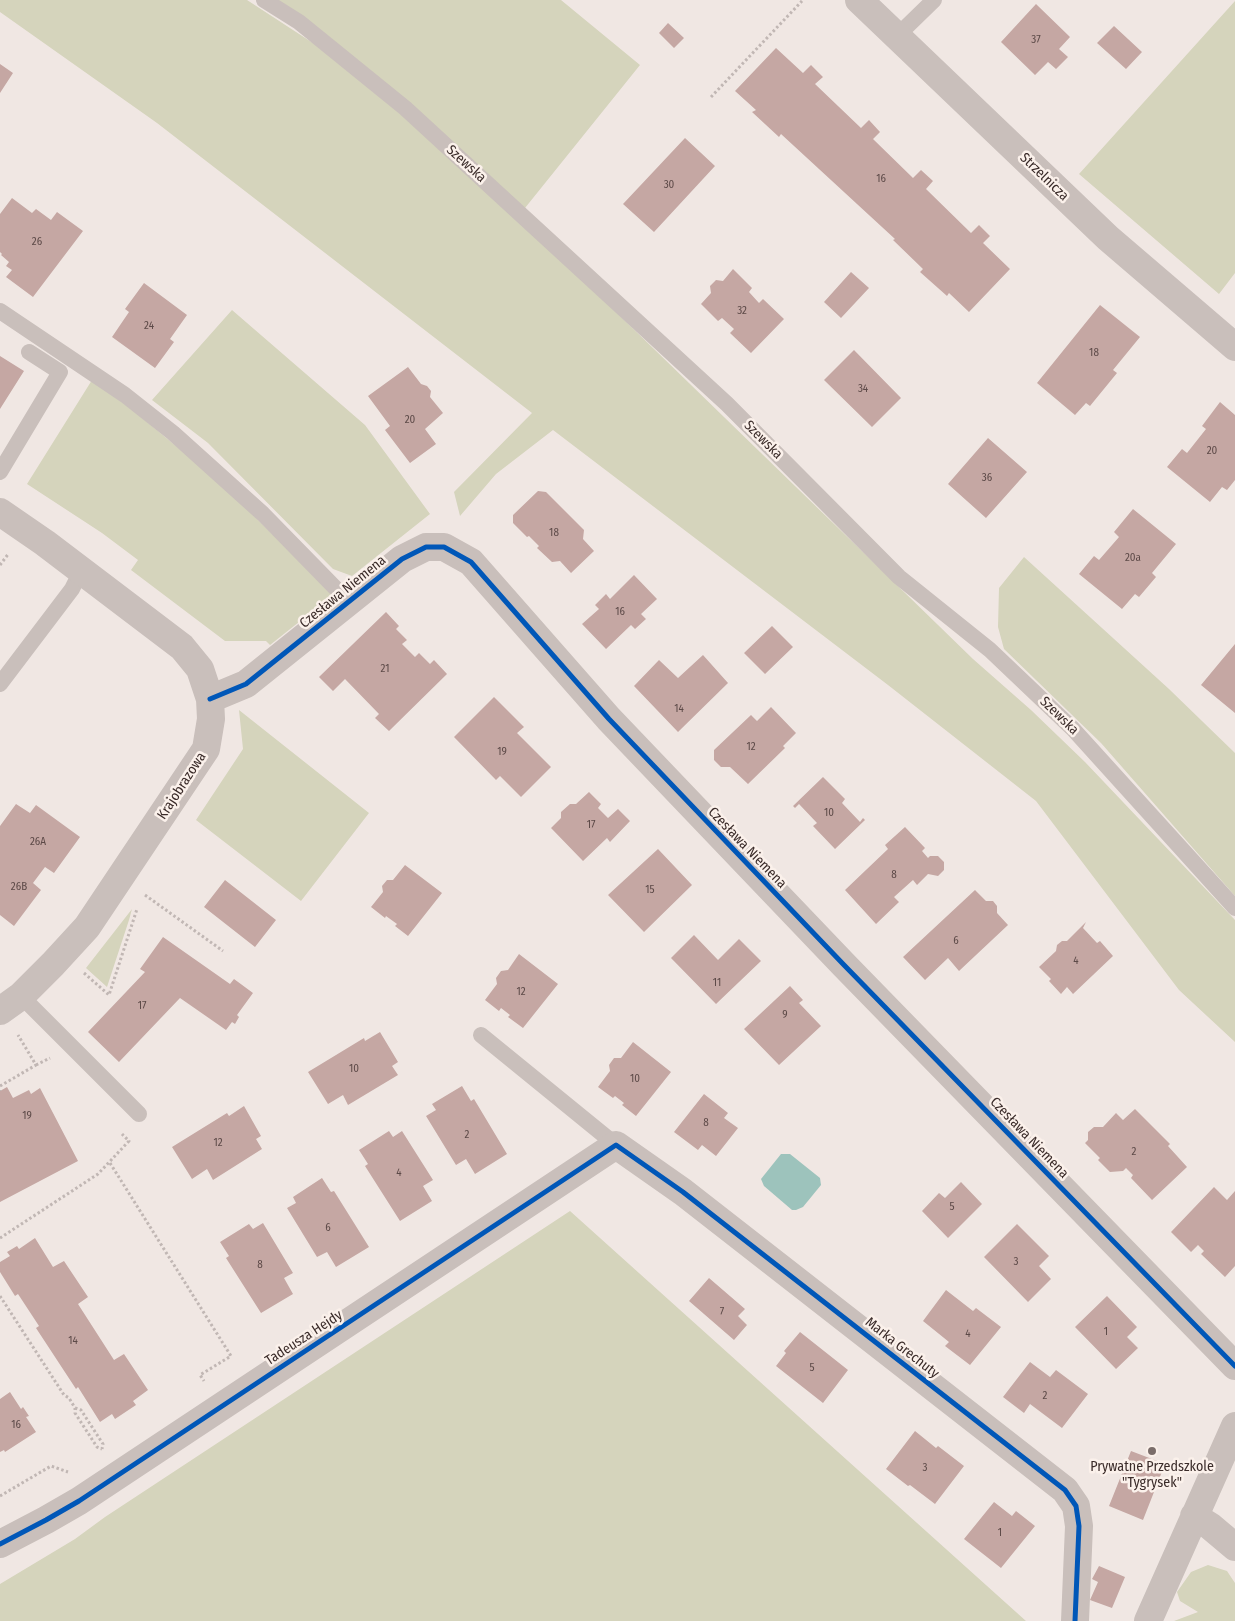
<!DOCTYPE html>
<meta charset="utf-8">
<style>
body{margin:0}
canvas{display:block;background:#f0e7e3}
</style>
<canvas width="1235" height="1621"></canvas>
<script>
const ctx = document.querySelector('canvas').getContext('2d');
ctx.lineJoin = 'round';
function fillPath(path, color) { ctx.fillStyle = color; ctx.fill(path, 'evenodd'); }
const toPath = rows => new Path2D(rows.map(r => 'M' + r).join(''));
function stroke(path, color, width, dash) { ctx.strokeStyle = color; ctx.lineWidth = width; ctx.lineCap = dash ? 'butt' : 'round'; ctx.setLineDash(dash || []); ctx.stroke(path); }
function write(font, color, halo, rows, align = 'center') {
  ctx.font = font + ' "Fira Sans Condensed",sans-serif'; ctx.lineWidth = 5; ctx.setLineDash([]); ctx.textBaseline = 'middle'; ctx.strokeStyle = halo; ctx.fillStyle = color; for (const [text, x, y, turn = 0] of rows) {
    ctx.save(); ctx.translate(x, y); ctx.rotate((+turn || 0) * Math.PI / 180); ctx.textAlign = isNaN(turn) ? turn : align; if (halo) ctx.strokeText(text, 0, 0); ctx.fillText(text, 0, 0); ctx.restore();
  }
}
fillPath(toPath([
 [0,0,247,0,342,62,405,117,618,314,973,659,1031,710,1085,762,1235,920,1235,1042,1179,990,1036,801,888,685,553,430,496,474,460,516,454,492,532,413,157,123,0,12],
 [276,0,561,0,640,65,525,208],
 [1235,1,1235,273,1219,294,1079,174],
 [232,310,365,425,430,514,352,576,333,569,208,443,152,400],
 [92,380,123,402,224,486,333,595,270,645,266,641,225,641,131,570,138,560,102,533,27,484],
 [1024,557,1169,689,1235,753,1235,896,1101,743,1004,649,998,627,999,588],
 [239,710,369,813,301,901,196,820,243,749],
 [132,909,129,920,107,987,86,968],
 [570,1211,1026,1621,0,1621,0,1584,75,1539,105,1517],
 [1208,1565,1227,1571,1235,1583,1235,1621,1174,1621,1198,1612,1180,1601,1177,1592,1191,1572]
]), '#d5d4bc');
fillPath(toPath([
 [781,1154,790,1154,820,1178,821,1185,803,1207,796,1210,792,1210,764,1186,761,1179]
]), '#9dc3bc');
fillPath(toPath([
 [1036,4,1070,37,1059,49,1068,57,1056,69,1048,62,1035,75,1001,42],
 [668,23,684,38,674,48,659,33],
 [1114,26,1142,52,1126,69,1097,43],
 [776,48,803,73,811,65,823,77,815,84,861,128,869,120,880,132,873,139,913,178,921,170,933,181,926,189,971,233,979,225,990,236,983,243,1010,269,969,312,949,293,947,296,920,272,923,269,893,240,895,239,781,134,779,137,752,112,756,110,735,91],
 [0,64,13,73,0,93],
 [685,138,715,166,654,232,623,204],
 [12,198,32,213,36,209,51,220,57,212,83,231,33,297,6,277,12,270,6,266,9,262,1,255,2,254,0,252,0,214],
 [733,269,752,288,749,292,759,303,763,299,784,319,751,353,730,333,734,329,722,318,718,321,701,304,711,293,710,286,716,280,723,281],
 [851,272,869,288,841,318,824,302],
 [144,283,187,315,170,339,174,342,155,368,112,337,129,312,125,309],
 [1100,305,1140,337,1113,370,1117,373,1090,406,1086,403,1075,415,1037,383],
 [854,350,901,398,872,427,824,380],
 [0,356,24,371,0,409],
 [408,367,421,384,427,386,431,391,430,397,443,413,425,429,436,444,410,463,385,430,390,426,368,396],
 [1220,402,1235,415,1235,480,1227,490,1222,487,1210,502,1167,467,1182,449,1187,453,1206,429,1202,426],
 [988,438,1027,472,986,518,948,484],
 [538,491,546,492,584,530,583,539,594,551,571,573,560,561,552,562,537,548,539,546,529,536,527,537,513,523,513,515],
 [1133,509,1176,544,1152,573,1156,577,1139,597,1135,594,1122,609,1079,574,1094,556,1099,560,1119,537,1114,532],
 [634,575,657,599,641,614,646,619,635,629,631,625,606,649,582,624,599,609,595,605,606,594,610,599],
 [386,612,399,626,396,629,407,640,402,644,415,657,419,653,430,664,434,660,447,674,389,731,375,718,379,714,345,679,333,691,319,677],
 [772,626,793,647,765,674,744,653],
 [1235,644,1235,713,1201,685],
 [703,655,728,683,678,732,634,686,659,660,678,678],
 [494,697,524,727,517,733,551,767,521,797,500,776,496,780,454,737],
 [771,707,796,733,783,746,785,748,748,784,730,767,721,767,714,760,714,750,751,715,757,721],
 [823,777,845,799,842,803,860,822,863,818,865,820,835,849,813,826,817,823,799,804,795,808,793,806],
 [589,792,601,804,598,808,608,818,618,809,630,821,610,842,607,838,583,861,551,828,561,818,561,812,570,804,576,804],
 [16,804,30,813,36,805,80,837,54,873,45,867,33,883,41,890,14,926,0,915,0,826],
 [905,827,925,848,922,851,928,858,930,856,938,856,944,862,944,870,938,876,928,874,917,885,913,880,894,897,899,902,876,924,845,890,888,849,885,845],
 [658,849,692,885,644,932,608,895],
 [405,865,442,893,408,936,395,926,397,924,386,916,385,918,371,907,383,892,382,886,387,880,393,880],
 [225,880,276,920,255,947,204,907],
 [975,890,986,901,993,901,997,906,997,913,1008,925,959,971,948,958,925,980,903,957],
 [1086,922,1083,928,1097,943,1100,941,1113,956,1073,994,1067,987,1061,994,1049,981,1051,979,1039,967,1056,951,1057,945,1062,941,1067,941],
 [694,935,718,960,739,939,761,961,716,1004,671,958],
 [163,937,230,984,234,979,253,993,237,1015,239,1017,235,1024,232,1022,226,1030,180,998,119,1062,88,1032,145,972,140,969],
 [519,954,558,984,523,1028,508,1017,510,1015,501,1008,499,1011,485,1000,497,984,496,978,501,971,508,970],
 [790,986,803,1000,799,1003,821,1026,779,1065,744,1029],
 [380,1032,398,1062,392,1066,398,1075,348,1105,343,1095,328,1104,308,1072,364,1038,365,1041],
 [633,1042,671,1072,636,1116,622,1105,624,1103,615,1096,613,1098,598,1087,610,1071,609,1065,614,1058,621,1058],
 [462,1086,471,1101,474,1099,507,1154,475,1174,466,1159,456,1165,426,1116,436,1110,432,1104],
 [7,1087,13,1098,29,1090,31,1094,40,1088,78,1161,0,1202,0,1091],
 [704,1094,728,1113,724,1118,738,1128,716,1156,702,1145,698,1150,674,1132],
 [244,1106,261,1136,256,1139,262,1149,213,1180,207,1169,192,1179,172,1147,227,1113,229,1116],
 [1135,1109,1170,1144,1168,1146,1187,1167,1152,1200,1131,1178,1133,1175,1126,1168,1123,1171,1110,1172,1098,1160,1100,1158,1085,1143,1088,1140,1088,1132,1094,1127,1103,1127,1116,1113,1123,1120],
 [389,1131,393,1137,402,1131,433,1180,423,1186,432,1201,400,1221,365,1166,368,1164,359,1150],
 [322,1178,331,1192,334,1191,369,1247,336,1267,327,1252,317,1257,287,1208,296,1203,293,1197],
 [961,1182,982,1204,948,1238,922,1211,939,1193,945,1198],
 [1214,1187,1227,1200,1235,1191,1235,1266,1225,1277,1201,1254,1204,1251,1198,1245,1191,1252,1171,1232],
 [263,1223,293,1273,284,1278,293,1294,261,1313,226,1258,229,1256,220,1242,249,1224,253,1229],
 [1017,1224,1049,1256,1039,1266,1051,1279,1028,1302,984,1257],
 [35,1238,53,1267,64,1261,88,1297,78,1304,114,1360,124,1354,148,1390,133,1401,136,1405,115,1419,112,1414,100,1422,78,1387,76,1389,36,1328,39,1326,18,1294,15,1296,0,1272,0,1262,10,1256,7,1252,17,1246,19,1249],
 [709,1278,745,1309,738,1316,747,1325,734,1340,689,1301],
 [946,1290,973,1311,976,1308,1001,1327,970,1365,945,1346,949,1342,923,1321],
 [1107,1296,1137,1327,1127,1337,1138,1348,1116,1369,1075,1327],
 [800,1332,848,1370,823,1403,776,1366,786,1353,784,1351],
 [1030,1362,1050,1377,1056,1370,1088,1394,1062,1428,1030,1404,1024,1413,1003,1397],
 [10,1392,21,1409,23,1407,29,1416,26,1417,36,1432,5,1452,4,1450,0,1452,0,1399],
 [915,1431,936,1448,938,1446,964,1466,935,1504,910,1485,908,1486,886,1469],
 [1131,1451,1165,1464,1143,1520,1109,1506],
 [994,1502,1012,1516,1016,1511,1035,1526,1001,1568,964,1539],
 [1099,1566,1125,1577,1112,1608,1090,1600,1098,1582,1092,1579]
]), '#c5a7a3');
stroke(toPath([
 [711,97,802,1],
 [0,565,9,553],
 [145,895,223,951],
 [84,973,109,995,137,909],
 [36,1065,50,1058],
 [0,1086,36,1065,18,1035],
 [0,1090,0,1091],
 [110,1163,231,1356,200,1375,204,1381],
 [0,1238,98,1174,129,1141,122,1134],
 [0,1296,64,1395,69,1398,75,1408,75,1413,97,1447,102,1449],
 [75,1408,81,1410,103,1444,102,1449],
 [0,1496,51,1466,68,1472]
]), '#c1b7b4', 3, [2.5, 2.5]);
stroke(toPath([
 [264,0,299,22,405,108,727,404,899,577,990,650,1073,729,1235,908],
 [897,36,934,0],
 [0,311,125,395,173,433,263,514,349,602],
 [0,472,60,372,29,352],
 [0,684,72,589,81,571],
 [21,996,139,1114],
 [481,1035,616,1145]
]), '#c9bfbb', 16);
stroke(toPath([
 [0,512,45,543,182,647,200,669,210,699,211,719,206,749,87,927,53,964,21,996,0,1011],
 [210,699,246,684,402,559,426,547,444,547,471,562,609,719,844,965,1235,1366],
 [1194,1516,1210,1526,1235,1547],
 [0,1544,46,1520,79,1501,616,1145,683,1192,1065,1490,1076,1506,1079,1526,1075,1621],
 [1148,1621,1235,1426]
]), '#c9bfbb', 28);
stroke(toPath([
 [859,0,1108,238,1235,347]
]), '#c9bfbb', 28);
stroke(toPath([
 [210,699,246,684,402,559,426,547,444,547,471,562,609,719,844,965,1235,1366],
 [0,1544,46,1520,79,1501,616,1145,683,1192,1065,1490,1076,1506,1079,1526,1075,1621]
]), '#0057b8', 5);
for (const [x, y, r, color] of [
 [1152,1451,5,"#7a6d6a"]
]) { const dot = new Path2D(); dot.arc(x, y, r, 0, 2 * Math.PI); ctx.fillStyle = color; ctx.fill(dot); stroke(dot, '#fbf1eb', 2); }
write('11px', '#5d4a48', null, [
 ["37",1036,40],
 ["16",881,179],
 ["30",669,185],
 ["26",37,242],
 ["32",742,311],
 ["24",149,326],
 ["18",1094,353],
 ["34",863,389],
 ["20",410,420],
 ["20",1212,451],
 ["36",987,478],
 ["18",554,533],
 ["20a",1133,558],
 ["16",620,612],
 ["21",385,669],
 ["14",679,709],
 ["12",751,747],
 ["19",502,752],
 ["10",829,813],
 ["17",591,825],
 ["26A",38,842],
 ["8",894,875],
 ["26B",19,887],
 ["15",650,890],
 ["6",956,941],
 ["4",1076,961],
 ["11",717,983],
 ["12",521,992],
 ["17",142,1006],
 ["9",785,1015],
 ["10",354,1069],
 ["10",635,1079],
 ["19",27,1116],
 ["8",706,1123],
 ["2",467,1135],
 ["12",218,1143],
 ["2",1134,1152],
 ["4",399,1173],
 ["5",952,1207],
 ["6",328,1228],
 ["3",1016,1262],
 ["8",260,1265],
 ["7",722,1312],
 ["1",1106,1332],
 ["4",968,1334],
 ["14",73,1341],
 ["5",812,1368],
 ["2",1045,1396],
 ["16",16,1425],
 ["3",925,1468],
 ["1",1000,1533]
]);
write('14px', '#3a2b29', '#fbf1eb', [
 ["Szewska",466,164,42],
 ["Strzelnicza",1044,177,44],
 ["Szewska",763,440,45],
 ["Czesława Niemena",343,592,-39],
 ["Szewska",1059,716,44],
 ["Krajobrazowa",182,786,-57],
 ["Czesława Niemena",747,848,46],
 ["Czesława Niemena",1029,1138,46],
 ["Tadeusza Hejdy",304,1338,-33],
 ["Marka Grechuty",902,1348,38]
]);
write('14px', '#3a2b29', '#fbf1eb', [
 ["Prywatne Przedszkole",1152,1467],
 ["\"Tygrysek\"",1152,1483]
]);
</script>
